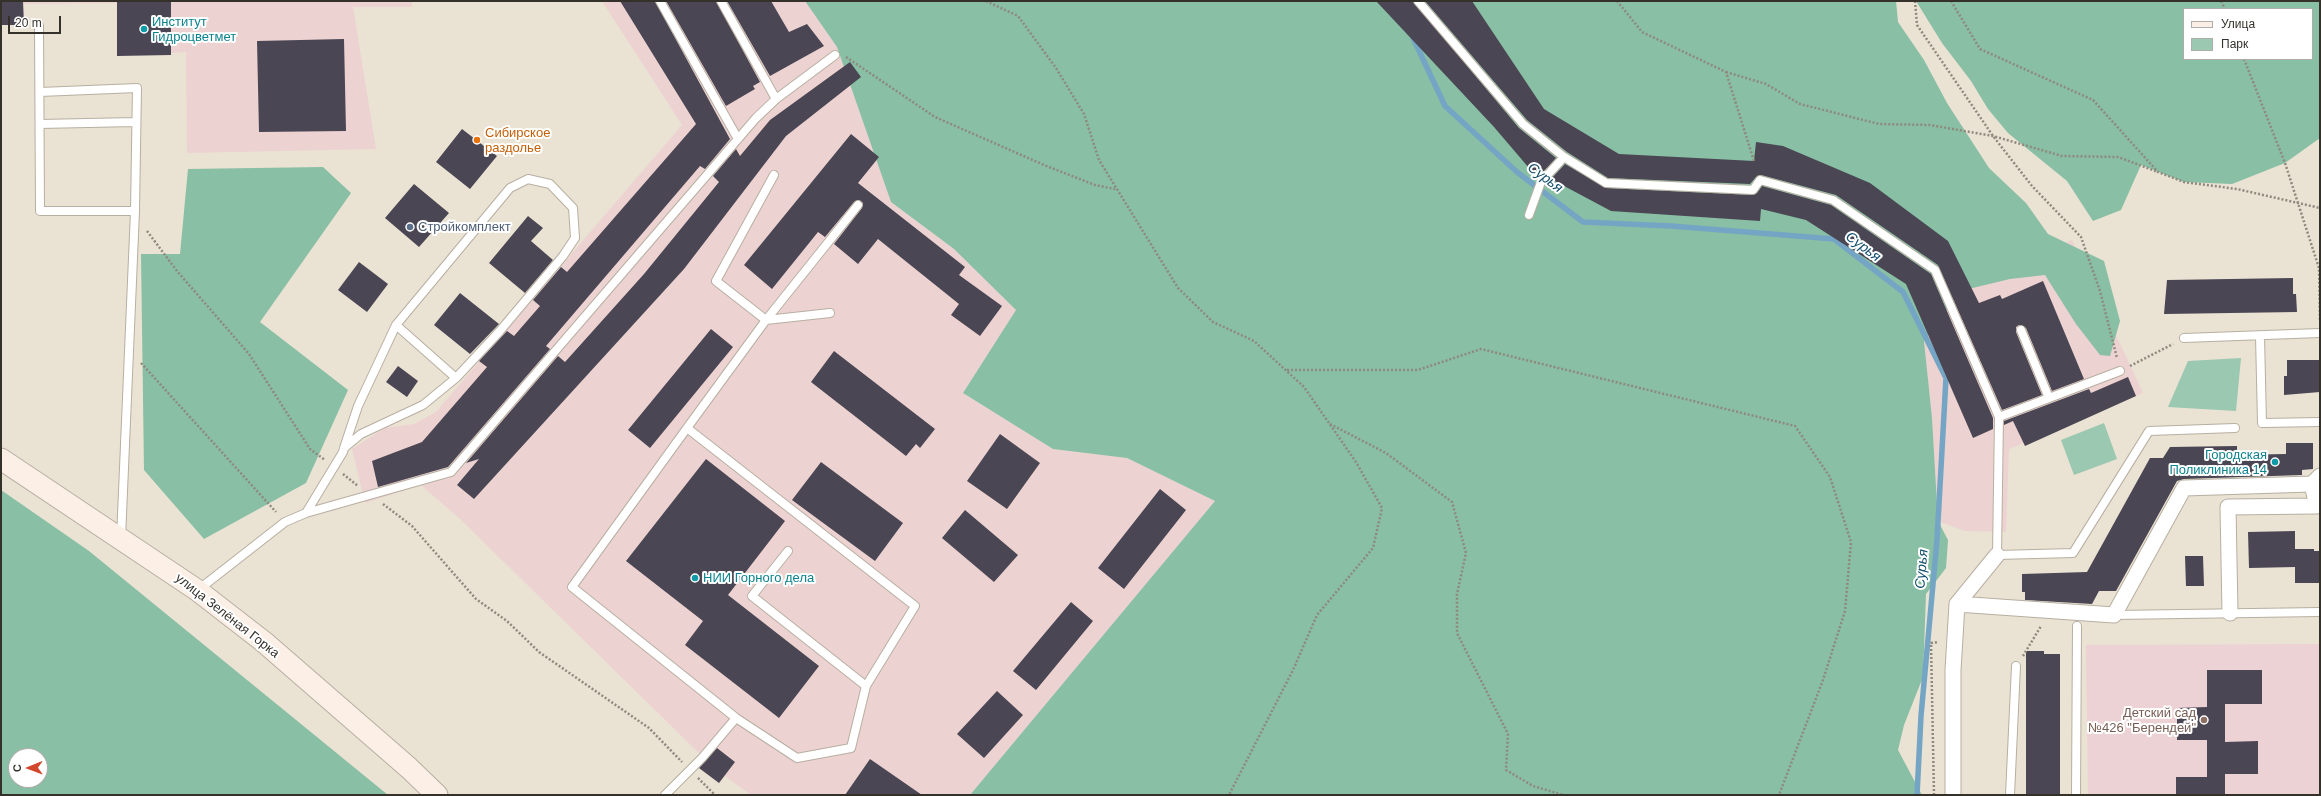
<!DOCTYPE html>
<meta charset="utf-8">
<style>
body{margin:0}
#map{position:relative;width:2321px;height:796px;overflow:hidden;background:#eae2d3;font-family:Helvetica,sans-serif}
canvas{display:block}
.frame{position:absolute;inset:0;border:2px solid #34312b;pointer-events:none}
.legend{position:absolute;left:2183px;top:8px;width:130px;height:52px;box-sizing:border-box;background:#fff;border:1px solid #aeadaa;margin:0;padding:5px 7px;list-style:none;font-size:12px;color:#34312b}
.legend li{display:flex;align-items:center;gap:8px;height:20px}
.legend b{width:20px;border:1px solid #aeadaa}
.north{position:absolute;left:8px;top:748px;width:40px;height:40px;box-sizing:border-box;background:#fff;border:1px solid #aeadaa;border-radius:50%;rotate:269deg;font-size:11px;font-weight:700;line-height:16px;text-align:center;color:#34312b}
.north::after{content:'';display:block;margin:auto;width:14px;height:18px;background:#d2472c;clip-path:polygon(50% 0,100% 100%,50% 72%,0 100%)}
.scale{position:absolute;left:8px;top:16px;width:53px;height:18px;box-sizing:border-box;border:2px solid #34312b;border-top:0;padding-left:5px;font-size:12px;line-height:14px;white-space:nowrap;color:#34312b;-webkit-text-stroke:3px #fff;paint-order:stroke}
</style>
<div id="map">
<canvas width="2321" height="796"></canvas>
<div class="frame"></div>
<ul class="legend">
<li><b style="height:5px;background:#fbefe6"></b>Улица</li>
<li><b style="height:11px;background:#9ac8b1"></b>Парк</li>
</ul>
<div class="north">С</div>
<div class="scale">20 m</div>
</div>
<script>
const ctx = document.querySelector('canvas').getContext('2d');
ctx.lineJoin = 'round';
function fillPath(path, color) { ctx.fillStyle = color; ctx.fill(path, 'evenodd'); }
const toPath = rows => new Path2D(rows.map(r => 'M' + r).join(''));
function stroke(path, color, width, dash) { ctx.strokeStyle = color; ctx.lineWidth = width; ctx.lineCap = dash ? 'butt' : 'round'; ctx.setLineDash(dash || []); ctx.stroke(path); }
function write(font, color, halo, rows, align = 'center') {
  ctx.font = font + ' Helvetica,sans-serif'; ctx.lineWidth = 4; ctx.setLineDash([]); ctx.textBaseline = 'middle'; ctx.strokeStyle = halo; ctx.fillStyle = color; for (const [text, x, y, turn = 0] of rows) {
    ctx.save(); ctx.translate(x, y); ctx.rotate((+turn || 0) * Math.PI / 180); ctx.textAlign = isNaN(turn) ? turn : align; if (halo) ctx.strokeText(text, 0, 0); ctx.fillText(text, 0, 0); ctx.restore();
  }
}
fillPath(toPath([
 [1,1,412,1,412,7,353,7,376,149,187,153,186,52,117,56,117,3,23,4,24,25],
 [602,1,805,1,837,47,891,202,954,249,1016,310,963,393,1053,449,1127,458,1215,501,970,795,751,795,725,776,719,783,699,768,706,760,459,518,421,485,365,503,352,449,385,428,414,424,436,412,682,125],
 [2072,240,2143,393,2009,449,2006,532,1965,531,1938,521,1932,418,1924,341,1960,291]
]), '#edd2d2');
fillPath(toPath([
 [2320,644,2320,795,2088,795,2086,645]
]), '#ecd2d5');
fillPath(toPath([
 [2241,358,2236,411,2168,407,2188,361],
 [2104,423,2117,459,2074,475,2061,440]
]), '#9ac8b1');
fillPath(toPath([
 [805,1,1896,1,1898,22,1924,60,1947,103,1989,168,2026,203,2048,234,2104,261,2120,321,2110,356,2100,355,2076,324,2045,275,2010,279,1960,291,1924,341,1932,418,1938,521,1948,540,1946,568,1926,594,1923,677,1904,725,1898,750,1922,795,970,795,1215,501,1127,458,1053,449,963,393,1016,310,954,249,891,202,837,47],
 [1916,1,2320,1,2320,138,2285,163,2232,184,2184,182,2141,165,2121,210,2093,221,2067,181,2008,133,1988,109,1971,81,1942,43],
 [2184,9,2312,9,2312,59,2184,59],
 [323,167,351,193,260,322,348,390,306,483,204,539,144,470,141,254,180,254,188,169],
 [1,490,89,551,388,795,1,795],
 [16,756,40,756,40,780,16,780]
]), '#89bfa4');
stroke(toPath([
 [1413,38,1445,106,1517,172,1583,222,1671,226,1834,239,1903,292,1946,378,1937,540,1921,716,1917,795]
]), '#75a5c4', 5.5);
fillPath(toPath([
 [1,1,23,1,24,25,1,25],
 [117,1,171,1,171,55,117,56],
 [620,1,655,1,730,139,705,169,700,166,546,346,550,349,448,467,378,487,372,461,422,442,487,367,479,361,507,331,514,336,540,306,533,300,561,267,567,272,696,124],
 [666,1,716,1,760,82,753,86,755,89,726,106],
 [727,1,771,1,789,32,807,24,824,46,770,76],
 [1376,1,1413,1,1519,128,1556,158,1541,174,1537,172,1535,175,1494,127],
 [1425,1,1472,1,1544,109,1619,154,1754,161,1756,142,1783,146,1870,183,1948,241,1979,303,2000,295,2002,299,2043,281,2084,379,2052,391,2026,328,2019,325,2016,327,2016,332,2042,395,2002,410,1938,265,1836,195,1761,175,1756,177,1750,184,1608,178,1567,152,1527,120],
 [344,39,346,131,259,132,257,41],
 [850,62,861,77,786,136,684,269,474,499,457,485,479,459,466,463,558,356,565,362,644,274,719,182,713,176,736,149,740,156,770,120],
 [462,129,497,156,470,189,436,162],
 [851,134,879,157,858,183,965,267,959,275,1002,306,980,336,951,315,959,304,878,239,858,264,834,244,862,208,863,203,859,200,854,202,825,237,818,232,772,289,744,265],
 [1565,164,1606,188,1753,195,1757,193,1762,186,1831,205,1931,274,1993,418,1993,429,1973,438,1906,284,1806,220,1761,209,1760,221,1611,211,1551,179],
 [414,184,449,213,419,247,385,218],
 [528,216,543,228,531,241,553,260,525,293,489,263],
 [359,262,388,284,367,312,338,290],
 [2293,278,2293,294,2296,294,2297,312,2164,314,2167,280],
 [460,293,499,324,470,354,434,325],
 [711,329,733,347,650,448,628,430],
 [834,351,935,429,920,448,916,444,906,456,811,382],
 [2287,360,2320,360,2320,392,2284,395,2284,376,2287,376],
 [398,366,418,381,407,397,386,382],
 [2128,377,2136,396,2025,446,2013,421,2004,425,2004,421,2089,389,2091,393],
 [1000,434,1040,463,1007,509,967,481],
 [2286,443,2313,443,2313,469,2302,470,2302,475,2184,479,2177,481,2116,591,2099,591,2092,604,2025,600,2025,592,2022,592,2022,574,2087,572,2150,458,2163,458,2170,447,2237,446,2237,455,2286,454],
 [706,459,785,521,728,595,819,666,779,718,685,645,703,621,626,561],
 [821,462,903,523,875,561,792,500],
 [1160,489,1186,510,1124,589,1098,568],
 [965,510,1018,555,994,582,942,538],
 [2295,531,2295,549,2314,549,2314,551,2320,551,2320,583,2295,583,2295,567,2249,568,2248,532],
 [2185,556,2203,556,2204,586,2186,586],
 [1071,602,1093,621,1036,690,1013,671],
 [2026,651,2044,651,2044,654,2060,654,2060,795,2026,795],
 [2207,670,2262,670,2262,704,2225,704,2225,742,2258,741,2258,774,2225,774,2225,795,2176,795,2176,777,2207,777,2207,740,2177,740,2177,708,2207,707],
 [997,691,1023,715,984,758,957,734],
 [717,748,735,762,719,783,699,768],
 [870,759,922,795,845,795]
]), '#4a4653');
const lane = toPath([
 [660,1,738,139],
 [1418,1,1523,124,1564,157,1606,183,1753,190,1760,180,1833,200,1935,270,1999,417],
 [39,26,40,211,135,211,121,538],
 [40,92,137,88,135,211],
 [776,99,835,55],
 [40,124,135,122],
 [1529,215,1541,182,1564,157],
 [830,313,766,320,858,205],
 [396,325,456,378],
 [2021,330,2049,398],
 [2260,336,2262,423,2320,422],
 [2184,338,2320,333],
 [2120,371,1999,417,1997,555,2073,553,2149,431,2235,428],
 [687,428,915,606,866,686,851,748,797,758,736,718,572,587,687,428],
 [687,428,766,320,716,281,774,175],
 [306,513,343,452,344,448,358,406,396,325,510,188,528,179,550,184,573,208,575,238,563,256,499,332,456,378,423,405,361,434,344,448],
 [788,551,752,596,866,686],
 [198,590,285,522,306,513,451,472,756,118,776,99,721,1],
 [2114,615,2320,612],
 [665,795,702,758,736,718],
 [2010,795,2016,666],
 [2076,795,2077,626]
]);
const street = toPath([
 [1957,604,2114,615,2184,488,2312,484,2320,476],
 [2230,613,2228,507,2317,506,2312,484],
 [1953,795,1953,670,1957,604,1997,555]
]);
const secondary = toPath([
 [1,459,197,590,264,642,409,768,437,795]
]);
stroke(lane, '#b7afa1', 10);
stroke(street, '#b7afa1', 17);
stroke(secondary, '#b7afa1', 23);
stroke(toPath([
 [986,1,1018,16,1056,68,1084,114,1099,160,1178,288,1213,322,1254,341,1304,387,1356,462,1382,508,1373,548,1317,615,1293,670,1229,795],
 [1617,1,1642,32,1726,72,1754,161],
 [1915,1,1917,25,1993,136,2032,186,2081,237,2100,291,2117,358],
 [1951,1,1980,49,2093,100,2158,172,2184,182,2237,189,2320,208],
 [2221,1,2225,9],
 [846,57,935,117,1044,165,1095,185,1115,189],
 [2244,59,2285,163,2319,268,2320,322],
 [1726,72,1766,84,1800,104,1879,124,1930,125,1993,136,2062,156,2118,157,2158,172],
 [147,231,177,271,249,354,310,449,325,460],
 [141,363,276,512],
 [2130,366,2173,344],
 [1287,370,1418,370,1481,349,1795,426,1830,477,1851,542,1845,611,1823,680,1779,795],
 [1330,424,1386,453,1452,502,1466,553,1457,594,1457,633,1508,734,1506,770,1533,786,1563,795],
 [343,474,358,486],
 [383,504,412,526,476,599,507,621,539,652,649,728,682,762],
 [2023,656,2041,626],
 [698,778,715,795],
 [1934,795,1931,643,1938,642]
]), '#8e897e', 2.5, [2, 2]);
stroke(lane, '#fff', 8);
stroke(street, '#fff', 15);
stroke(secondary, '#fbefe6', 21);
for (const [x, y, r, color] of [
 [144,29,4,"#0f9aa8"],
 [477,140,4,"#e8710a"],
 [410,227,4,"#5c6f8a"],
 [2275,462,4,"#0f9aa8"],
 [695,578,4,"#0f9aa8"],
 [2204,720,4,"#8d6e63"]
]) { const dot = new Path2D(); dot.arc(x, y, r, 0, 2 * Math.PI); ctx.fillStyle = color; ctx.fill(dot); stroke(dot, '#fff', 1.5); }
write('13px', '#0d838f', '#fff', [
 ["Институт",152,22],
 ["Гидроцветмет",152,37],
 ["Городская",2267,455,"right"],
 ["Поликлиника 14",2267,470,"right"],
 ["НИИ Горного дела",703,578]
], 'left');
write('13px', '#c56008', '#fff', [
 ["Сибирское",485,133],
 ["раздолье",485,148]
], 'left');
write('13px', '#4e5e75', '#fff', [
 ["Стройкомплект",418,227]
], 'left');
write('13px', '#34312b', '#fff', [
 ["улица Зелёная Горка",227,616,38]
]);
write('13px', '#785e54', '#fff', [
 ["Детский сад",2196,713],
 ["№426 \"Берендей\"",2196,728]
], 'right');
write('italic 14px', '#124d6d', '#fff', [
 ["Сурья",1545,178,37],
 ["Сурья",1863,247,37],
 ["Сурья",1922,569,-85]
]);
</script>
